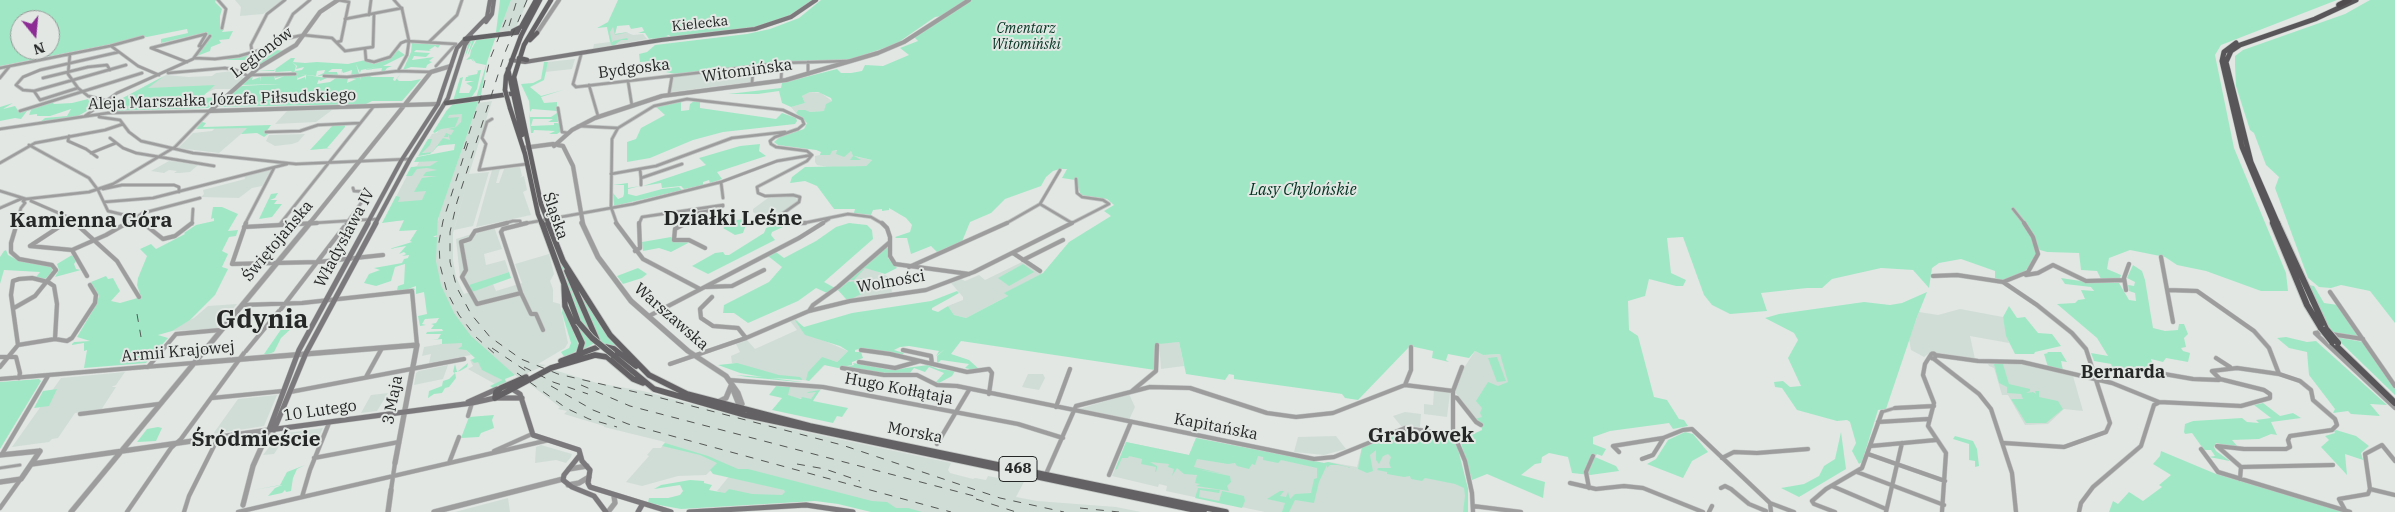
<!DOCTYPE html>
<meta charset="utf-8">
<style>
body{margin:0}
#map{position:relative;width:2395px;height:512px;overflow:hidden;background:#e2e7e4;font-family:"IBM Plex Serif",serif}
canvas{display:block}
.north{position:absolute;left:10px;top:10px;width:50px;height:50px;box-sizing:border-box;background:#e2e7e4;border:1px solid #969a98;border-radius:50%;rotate:163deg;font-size:14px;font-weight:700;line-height:20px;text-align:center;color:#252726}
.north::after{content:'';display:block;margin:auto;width:18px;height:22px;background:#8c2c94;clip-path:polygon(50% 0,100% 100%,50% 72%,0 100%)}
</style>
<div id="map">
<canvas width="2395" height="512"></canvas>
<div class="north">N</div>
</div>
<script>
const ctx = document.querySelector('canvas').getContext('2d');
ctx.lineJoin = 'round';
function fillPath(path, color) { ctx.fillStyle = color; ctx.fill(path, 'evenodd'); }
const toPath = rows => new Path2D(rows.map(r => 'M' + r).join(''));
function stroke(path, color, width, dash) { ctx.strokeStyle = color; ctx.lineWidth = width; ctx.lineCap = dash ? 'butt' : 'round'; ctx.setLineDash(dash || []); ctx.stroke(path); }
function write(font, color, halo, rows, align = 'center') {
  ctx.font = font + ' "IBM Plex Serif",serif'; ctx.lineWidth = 4; ctx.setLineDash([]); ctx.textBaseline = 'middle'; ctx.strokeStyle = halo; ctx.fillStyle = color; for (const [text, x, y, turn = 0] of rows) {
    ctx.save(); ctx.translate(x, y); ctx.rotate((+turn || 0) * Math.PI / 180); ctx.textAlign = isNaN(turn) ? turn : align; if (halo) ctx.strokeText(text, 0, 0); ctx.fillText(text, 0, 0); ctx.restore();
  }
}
fillPath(toPath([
 [235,0,283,0,263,14,240,16,241,7],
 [511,0,528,0,515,30,499,32],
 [617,26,615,34,626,32,633,35,643,34,647,39,593,49,594,44,610,42,607,27],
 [575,59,572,69,545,72,548,62],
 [752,67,751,82,671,92,673,76],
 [232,71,242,75,243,79,231,89,215,89,199,96,123,98,166,75,188,77,212,76,216,73],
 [810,92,821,93,832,101,824,111,810,112,798,110,796,113,791,107,805,103,802,96],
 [492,101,469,174,489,172,473,226,454,230,468,179,453,233,453,260,456,277,464,294,493,284,496,291,522,283,515,264,549,254,554,274,550,281,553,289,553,302,560,304,568,343,565,348,538,364,546,365,518,377,490,356,457,323,437,276,435,243,439,215,478,103],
 [467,108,452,142,438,144,433,152,420,153,432,134,437,133,451,109],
 [332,110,316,122,275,124,287,111],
 [215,128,248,128,219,153,178,148,193,133,212,131],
 [305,134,298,142,292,144,275,146,266,141,269,135],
 [851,149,853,156,872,160,866,166,828,167,817,165,815,162,815,156,820,155,821,152],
 [449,153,425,219,383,222,411,168,417,166,420,160],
 [169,161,177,162,198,165,190,172,180,173,174,173,177,171,169,170,164,173,151,171],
 [520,167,522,176,519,178,524,176,527,190,523,192,531,215,476,227,492,170,500,169,496,183,499,183,504,169],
 [268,170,270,171,262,186,252,188,239,198,201,197,204,194,203,190,245,179,244,176],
 [794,196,798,201,780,214,761,217,753,212,753,209,768,198],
 [494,227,502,249,484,254,486,265,505,260,509,272,465,287,460,277,456,239],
 [1022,262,1042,274,1005,293,1008,296,966,318,954,315,948,306,963,300,963,297,951,283,961,279,965,281,979,275,985,280],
 [865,266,887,276,891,284,892,293,847,300,838,290],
 [237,304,216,329,168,331,194,318,208,306],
 [1960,309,2003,317,2009,343,1970,336,1975,359,1931,352,1924,357,1911,350,1909,339,1919,312,1938,315],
 [796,319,804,328,825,341,848,351,837,362,830,360,809,381,785,377,732,363,731,356,740,352,736,344,747,340,755,349,797,330,790,321],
 [459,341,462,342,462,346,471,355,429,363,431,354,422,356,424,347],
 [1179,342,1184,366,1161,369,1159,343],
 [1475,351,1483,355,1500,354,1514,383,1496,421,1477,421,1455,392,1458,377],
 [476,358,484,369,502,380,495,384,468,369,473,366,470,360],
 [1988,364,2024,364,2073,376,2083,411,2064,409,2048,424,2025,425,2008,395,2002,395,1994,368,1989,366],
 [448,365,443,379,414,385,416,373,419,371],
 [554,370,597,383,643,391,763,423,951,463,948,470,950,473,973,479,975,478,986,480,988,476,998,478,1002,473,1026,478,1016,497,1037,501,1116,507,1141,512,887,512,831,500,777,502,744,501,717,491,735,469,718,463,706,475,678,476,642,486,626,482,649,456,647,455,653,448,661,448,665,442,604,427,604,426,564,414,567,411,558,409,560,407,527,382],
 [125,372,116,385,111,387,116,387,101,410,75,413,58,438,52,439,49,442,12,447,61,378],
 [1028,374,1043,374,1045,378,1039,390,1022,387],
 [791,385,822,388,812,401,784,395],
 [1434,390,1450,393,1447,417,1424,414,1424,404,1433,405],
 [388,393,377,411,361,413,371,395],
 [1129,394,1135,407,1129,420,1079,409],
 [277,395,264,426,213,434,238,399],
 [1405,412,1421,414,1420,427,1401,426,1393,416],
 [323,428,317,440,280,445,274,454,263,455,279,434],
 [1336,436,1346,449,1324,455,1294,452,1298,437],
 [1196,438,1324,463,1329,462,1357,467,1362,447,1453,438,1468,489,1468,512,1265,512,1166,491,1167,486,1159,484,1158,487,1112,476,1126,442,1189,455],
 [541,445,572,454,571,457,566,463,556,460,535,463,536,447],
 [508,498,510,512,455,512]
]), '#d0ddd6');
fillPath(toPath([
 [0,0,216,0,215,2,222,9,220,16,220,29,224,29,222,32,233,31,229,39,219,40,221,43,211,47,210,51,197,56,212,36,208,36,207,32,161,43,161,39,188,33,187,29,0,66],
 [20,20,50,20,50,50,20,50],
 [500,0,511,0,499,32,496,32],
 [618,0,813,0,786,18,761,27,671,38,669,35,666,36,670,37,650,40,653,38,649,39,645,33,638,33,644,31,642,27,631,29,629,25,617,26,615,34,629,32,615,35,613,27,610,32,612,42,615,42,613,42,612,39,613,41,627,38,628,40,621,40,613,46,611,45,607,27,597,28,608,22],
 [821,0,966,0,942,16,935,17,896,44,849,60,799,61,676,74,655,70,654,61,640,62,639,54,647,52,655,45,747,34,770,29,799,18],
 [971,0,2337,0,2221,45,2215,55,2234,148,2286,273,2288,291,2261,291,2206,271,2177,265,2165,257,2130,250,2109,258,2107,269,2121,275,2120,278,2101,279,2097,271,2081,270,2079,253,2047,252,2040,250,2036,246,2037,255,2034,262,2022,274,2004,282,1995,278,1995,271,1961,259,1939,263,1932,268,1929,288,1913,270,1881,268,1832,279,1822,288,1807,288,1761,293,1767,311,1730,314,1712,305,1704,295,1683,237,1667,238,1671,273,1686,280,1683,286,1676,286,1649,279,1645,296,1628,301,1629,330,1638,336,1654,397,1667,400,1679,419,1684,420,1688,426,1673,429,1669,423,1662,424,1610,431,1593,437,1593,444,1606,449,1602,456,1597,454,1595,457,1616,466,1619,471,1590,475,1572,473,1568,457,1549,453,1542,457,1541,463,1535,464,1521,475,1545,482,1543,498,1487,474,1472,480,1460,440,1482,430,1481,423,1475,419,1482,417,1480,413,1482,408,1476,401,1488,382,1498,386,1508,382,1500,354,1483,355,1475,351,1469,358,1448,354,1446,360,1449,362,1432,358,1433,351,1410,346,1358,400,1345,398,1342,394,1234,379,1234,375,1229,374,1225,380,1186,374,1179,342,1159,344,1155,370,961,341,951,354,969,360,979,369,974,370,965,368,969,364,941,360,937,364,937,356,945,349,936,356,939,351,909,346,900,347,894,350,904,353,902,355,863,348,855,350,855,352,861,352,863,358,852,362,852,365,838,368,824,365,809,381,806,380,808,372,822,357,837,362,848,351,840,346,805,335,794,319,804,327,852,313,931,301,957,291,959,293,932,308,932,310,938,312,948,306,954,315,966,318,1008,296,1004,293,1043,273,1069,242,1111,216,1104,211,1114,205,1107,199,1081,195,1075,180,1062,178,1067,169,1060,169,1053,171,1046,177,1041,186,1005,199,991,213,970,222,961,244,938,253,931,246,911,254,907,238,896,238,895,237,910,232,912,225,906,218,889,208,889,210,882,211,882,209,873,210,871,215,854,213,855,209,834,209,817,186,805,181,790,183,792,177,805,167,866,166,872,160,854,156,861,160,850,160,853,156,851,151,844,157,836,154,837,150,832,151,830,155,820,155,821,152,816,150,778,145,774,142,780,137,804,129,807,123,796,113,798,110,805,110,810,112,824,111,826,104,832,101,831,98,818,92,810,92,802,96,805,103,791,107,782,103,779,91,758,94,728,94,781,88,782,83,837,69,841,73,851,73,862,71,865,65,883,66,909,55,900,48,918,41,914,37],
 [2370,0,2395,0,2395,323,2370,291,2341,285,2331,288,2319,287,2308,278,2275,188,2279,177,2266,165,2254,133,2250,130,2236,86,2235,66,2235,56,2243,50,2345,14],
 [496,36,487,62,481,95,476,98,486,65,476,63,472,58,474,62,471,59,466,60,470,56,471,50,477,39,475,40,467,57,473,38,465,57,468,44,472,37],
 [412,43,440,45,438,48,435,46,429,50,431,51,416,50,414,52,430,53,426,57,414,56,412,60,434,57,429,61,432,62,427,65,426,68,411,67,403,70,411,52],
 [276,50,286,51,261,64,251,63,250,60,223,60,251,55,262,57],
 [398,50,405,55,383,66,392,66,387,68,384,72,381,72,382,68,363,70,377,67,361,70,360,73,356,64,359,74,351,76,352,70,343,73,342,71,341,76,342,69,332,69,328,72,337,72,338,75,317,76,324,73,325,70,317,71,316,76,299,74,306,75,298,78,298,76,297,80,305,77,306,80,306,75,327,78,320,81,319,79,317,84,330,82,336,78,348,78,347,83,356,79,350,78,360,76,360,80,361,76,373,74,370,77,394,77,393,80,395,81,401,73,397,79,399,81,411,81,421,79,402,101,372,101,366,104,218,107,240,86,280,84,241,85,249,77,253,76,252,80,260,77,260,81,261,75,254,76,262,74,274,74,275,80,284,76,275,78,276,74,296,75,295,71,302,70,304,67,296,69,297,66,292,62,296,66,294,74,290,73,292,71,275,72,276,69,274,71,259,71,253,74,257,71,274,70,291,58,295,58,293,62,305,63,317,62,348,64,365,60,373,64,390,59],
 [544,62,548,62,544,80,530,87,541,96,563,90,541,97,544,103,557,102,557,111,532,109,530,112,529,101,521,84,533,83,541,79],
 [481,70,477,89,471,98,453,101,460,78,463,77,459,93,469,93,472,87,466,83,474,81,465,81,466,77,469,77,467,76,477,74,478,71,476,71],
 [164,76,148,88,215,85,201,98,222,97,208,108,110,111,113,107,99,107,109,99,121,99],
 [88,99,92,108,78,116,40,122,45,118,67,116,71,109,50,116,37,116,37,114,29,115,31,110,27,111,21,119,15,118,0,121,0,107,13,103,3,109,15,106,19,112,52,102,54,104,72,103],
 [479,100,438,219,437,235,433,237,437,237,436,261,441,285,454,313,471,336,515,375,505,379,506,382,493,388,490,386,502,380,482,370,478,362,474,363,471,360,475,358,466,350,458,349,462,346,462,343,442,344,442,339,432,340,438,339,441,334,426,334,427,332,443,331,442,329,431,329,434,325,431,324,436,323,439,318,425,319,422,324,426,325,420,326,418,316,427,314,424,292,416,294,416,286,408,289,414,288,415,290,397,290,398,286,404,284,405,264,395,267,391,281,376,286,364,283,369,274,380,270,374,268,402,263,404,259,408,258,409,255,402,256,406,254,404,252,399,254,406,246,389,249,412,242,410,241,417,230,399,231,404,220,382,223,396,196,400,197,398,202,422,200,426,191,414,192,422,178,437,176,423,176,426,172,437,170,427,168,417,169,412,176,406,176,411,167,430,166,438,161,414,162,417,157,454,150,455,144,444,145,438,146,430,154,418,156,428,139,432,139,430,145,422,153,432,152,443,138,450,140,448,134,448,137,444,137,446,133,451,135,454,130,448,129,456,127,461,122,462,114,449,115,448,118,459,117,455,127,441,129,430,136,435,133,433,132,447,110,454,103],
 [681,100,681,111,689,110,690,104,694,101,700,102,700,108,776,119,782,113,796,118,797,121,795,124,723,132,693,140,650,158,627,162,627,142,636,139,641,128,665,115,655,106],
 [529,112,530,117,551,117,557,113,558,122,548,122,553,119,533,119,531,126,554,125,554,123,557,123,560,124,560,132,557,134,549,134,555,131,534,130,533,133,531,133],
 [202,122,206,123,203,127,271,125,266,132,271,132,264,137,257,133,241,134,247,128,196,129],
 [333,125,345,125,345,127,327,148,332,148,310,150],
 [760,144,759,151,766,156,717,172,722,179,710,183,709,180,703,182,703,185,684,189,681,186,662,188,661,183,643,186,706,165,699,158,740,146],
 [628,183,628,188,640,186,628,189,628,194,636,196,662,189,679,187,682,190,614,206,613,193,618,199,623,197,624,194,624,185,613,185],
 [278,193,275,198,270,200,277,200,274,204,282,204,272,217,259,219,271,194],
 [213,207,222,207,238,214,228,231,238,230,236,236,229,237,222,251,228,254,222,267,228,269,215,295,190,320,172,331,158,335,168,338,146,363,84,368,87,350,84,351,84,343,71,345,74,342,90,341,77,337,96,305,99,296,91,282,106,276,108,279,113,278,120,291,111,301,120,303,141,297,137,285,138,278,147,256,140,249,151,244,156,249,185,234,184,233,196,225,214,221,214,218,211,219],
 [744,219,746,225,743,233,735,235,723,228,737,220],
 [543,222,555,245,573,294,592,332,593,344,584,349,584,342,574,323,567,302,568,295,573,318,581,321,553,243],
 [781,223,785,226,772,232,771,235,775,240,708,274,692,266,715,253,723,252,725,255,729,255,764,233,766,228],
 [849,223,867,225,872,230,873,239,824,282,835,288,827,293,816,288,798,301,748,323,734,313,723,313,724,305,769,282,782,267,768,256,776,252,784,258,816,241,836,227],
 [671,237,673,241,690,242,671,252,659,248,643,251,642,242],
 [885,248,888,248,888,258,897,268,885,274,865,268,854,280,849,280],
 [6,250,8,255,19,261,51,266,53,272,45,279,36,277,40,272,4,270,0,284,0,257,4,251],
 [72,255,76,261,74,264,76,269,81,270,55,277,59,270,57,264],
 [1023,264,1034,272,1009,286,998,278],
 [2133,265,2142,271,2145,280,2153,328,2165,331,2178,330,2179,324,2184,324,2188,334,2184,338,2186,347,2181,348,2183,351,2190,353,2188,362,2166,358,2163,362,2151,359,2154,370,2136,366,2137,380,2114,372,2111,364,2094,361,2091,353,2108,356,2097,338,2057,304,2075,303,2078,300,2085,299,2081,290,2094,291,2091,287,2065,284,2061,278,2087,282,2119,283,2129,300,2136,301,2135,293,2129,291,2128,285,2134,286,2135,282,2127,278],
 [638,268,647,274,642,278,623,284,617,276],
 [509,272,511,278,472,292,469,285],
 [861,278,870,279,876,285,873,286,867,281,874,288,851,299,846,299,838,290,848,282,857,281],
 [2308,285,2314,286,2324,303,2338,305,2360,337,2333,333,2320,312],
 [576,286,602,329,631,361,598,341,598,334],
 [1927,292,1917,317,1886,409,1878,410,1862,462,1859,464,1852,451,1856,443,1850,422,1847,420,1837,421,1797,410,1782,388,1775,387,1774,382,1783,381,1790,387,1801,386,1788,358,1798,340,1794,333,1765,318,1779,314,1864,302,1890,305,1902,303],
 [563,306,579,346,576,351,565,358,561,352,569,348,571,343,562,313],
 [2009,306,2017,318,2025,317,2038,333,2052,334,2061,346,2035,352,2034,354,2015,354,2006,336,2003,317],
 [293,327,281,338,274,352,268,354,276,353,267,355,264,354,282,328],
 [2286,337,2307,342,2316,341,2387,405,2370,404,2380,416,2351,414,2348,411,2333,413,2335,409,2309,375,2307,352,2289,348,2277,338],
 [2335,337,2363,342,2395,388,2395,395],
 [2047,352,2061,352,2067,362,2061,361,2063,370,2048,367,2044,354,2048,353],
 [1497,357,1506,381,1497,382,1488,358],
 [468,363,467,367,460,371,455,372,456,378,449,387,445,388,442,393,434,394,428,398,429,391,442,386,443,381,449,379,455,373,453,372,455,364,457,372],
 [737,363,779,375,800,377,803,380,771,378,802,382,799,382,747,377,736,375,762,377,740,373,718,365],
 [853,363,891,370,928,365,938,369,955,371,952,376,939,383,936,382,944,373,929,367,925,372,914,368,910,373,884,374,845,367,854,365],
 [1994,364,2003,364,2009,384,2030,389,2030,391,2026,393,2033,392,2036,394,2035,391,2039,391,2039,397,2058,401,2063,409,2046,423,2026,423,2011,399,2023,399,2021,394,2007,393,2007,387,1999,383],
 [39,379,41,381,0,449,0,382],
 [776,386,790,387,788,395,801,399,802,397,811,399,816,392,807,393,808,392,820,390,813,401,848,408,842,417,837,416,833,423,772,410,782,398,769,395],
 [57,389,49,406,34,408,43,391],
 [2263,403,2280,416,2293,413,2301,418,2271,422,2277,435,2271,434,2259,439,2232,440,2239,448,2216,443,2214,447,2216,451,2230,461,2209,457,2215,456,2211,450,2204,450,2192,433,2185,434,2184,432,2185,424,2193,421,2242,418,2247,422,2259,423,2256,420,2271,418,2254,405],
 [494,415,492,420,494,428,481,433,479,437,461,438,469,417],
 [158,427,162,428,156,441,137,442,147,429],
 [1405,430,1453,438,1458,449,1468,489,1468,512,1463,512,1465,496,1464,488,1455,484,1425,478,1422,481,1411,479,1410,476,1404,477,1387,474,1387,472,1377,470,1378,468,1391,468,1389,463,1391,457,1388,454,1383,456,1379,464,1376,460,1376,450,1370,455,1373,471,1367,473,1358,469,1362,447],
 [2336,430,2356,436,2369,446,2361,453,2363,460,2345,454,2347,475,2321,447,2329,440,2325,436,2335,433,2334,431],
 [1685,432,1693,434,1708,452,1692,461,1683,478,1647,464,1656,459,1668,440],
 [1841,432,1846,469,1799,497,1781,488,1804,484,1819,476,1824,466,1835,459],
 [1955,436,1973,441,1977,449,1979,466,1975,467,1975,461,1969,460,1969,444,1953,439],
 [1196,438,1324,463,1328,462,1353,468,1338,465,1330,465,1327,468,1327,465,1319,482,1314,503,1295,500,1289,512,1282,512,1285,503,1267,499,1280,491,1284,491,1280,496,1286,497,1288,492,1290,499,1295,494,1311,493,1314,479,1317,478,1317,468,1281,460,1278,463,1263,460,1263,457,1258,456,1255,465,1252,464,1249,469,1237,466,1235,463,1228,464,1197,459,1194,467,1224,474,1192,468,1230,476,1231,482,1227,486,1229,491,1196,486,1200,484,1195,483,1197,475,1184,474,1177,468,1172,476,1174,469,1168,467,1169,464,1150,462,1157,466,1157,468,1156,472,1155,472,1156,467,1141,464,1142,459,1129,456,1128,458,1122,458,1117,469,1115,470,1126,442,1189,455],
 [665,443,708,456,738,469,748,469,872,501,887,502,896,508,908,508,922,512,871,512,838,504,815,501,681,509,648,503,649,498,668,498,680,495,683,491,680,485,654,489,661,485,690,480,704,481,704,483,712,485,709,490,725,493,729,489,752,494,782,495,785,492,784,490,713,474,710,470,717,463,700,455,662,446],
 [2161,451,2216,474,2345,512,2109,512,2113,501,2118,504,2129,492,2143,501,2162,487,2159,485,2171,475,2153,464,2160,456],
 [305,465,297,469,293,478,291,491,286,492,285,490,282,493,268,496,275,488,282,485,253,490,280,485,287,472],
 [1198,488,1220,490,1219,493,1200,490,1199,497,1219,501,1222,491,1244,496,1245,501,1242,508,1195,498]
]), '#a0e8c5');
const pedestrian = toPath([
 [1882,412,1895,408],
 [0,468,20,465]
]);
const minorFar1 = toPath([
 [218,0,226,9,222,28],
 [394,0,402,9,409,41,407,55,398,71],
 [369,15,371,0],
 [345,19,402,8],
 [280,39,293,14,310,0],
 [337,42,341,41,349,2,338,0],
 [429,42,457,15,462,0],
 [111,46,138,66,159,75],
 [365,49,366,60,374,62,390,57,401,43,406,41,456,44,436,66],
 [119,52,40,70,23,77,16,85,23,90,34,91,126,65],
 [252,53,251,45,267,14,285,0],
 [70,54,68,74,78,88,88,96,104,100],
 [581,55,573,84,576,87,782,63,849,61],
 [194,58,215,59,239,56,264,49,284,39,303,35,332,38,345,51,373,47,374,14],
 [187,62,151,48,206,34,199,46,202,46],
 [808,62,808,74],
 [0,68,110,46,143,37],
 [168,73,225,68,236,70,248,76],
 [250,75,295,74],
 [324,76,347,77,398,71,431,72],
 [0,78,9,67],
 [43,78,88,67,107,65,110,70],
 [628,81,632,106],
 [781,81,782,63],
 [752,84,753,67],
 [589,85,598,116],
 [34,91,40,100,78,88],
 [669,94,672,76],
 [558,108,562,132,568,133],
 [20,111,142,73],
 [99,115,99,117,120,120,129,132,141,141,193,153,296,164,410,159],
 [85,116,117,93,193,59,210,36],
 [492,119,487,122,482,138,486,144,479,170,527,164],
 [578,126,617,128],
 [0,129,108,113,210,111],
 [266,132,300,131,318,125,360,123],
 [69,136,68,141,86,149,97,157],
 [110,138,123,148,136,153,214,166],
 [29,145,89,178,98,190,108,211,137,218,144,224],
 [91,153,116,143],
 [0,163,35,143,105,130,123,124],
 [640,169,641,178,682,164],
 [611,174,656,166,732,138,785,132],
 [641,178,641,185],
 [721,182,723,198],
 [103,189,122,185,174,185,179,187,179,192],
 [0,191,26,199],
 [26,199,89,192,113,184,175,147,210,111],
 [31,201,70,218,77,224],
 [104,202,153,198,287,164],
 [1040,204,1072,223],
 [0,208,23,198],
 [2013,209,2025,224],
 [16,224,21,208,25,203,23,201,26,199],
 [63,224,70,219],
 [125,224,143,213,200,198],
 [192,224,193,209],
 [245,224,274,168],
 [280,224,374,106],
 [297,224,377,219],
 [346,224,369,192,354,191,353,188],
 [502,224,513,221,520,221,521,224],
 [522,224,633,204,721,182,777,161,812,155],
 [617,224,611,207,612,139,618,128,654,106,687,99,783,110,802,119,804,124,798,129,775,137,770,141,771,144,776,147,807,151,812,155],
 [639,224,642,217,723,205],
 [684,224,695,213,719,209,723,206],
 [797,224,784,222,782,214,799,202,800,197,793,195,765,196,758,193,757,187,807,161,812,155],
 [799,224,848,214,871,217,883,224],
 [821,224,829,219],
 [1005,224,1040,204,1060,170],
 [1070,224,1109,204,1103,200,1082,197,1077,193,1076,179]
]);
const minor = toPath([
 [75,223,117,261,139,297],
 [143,223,163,239,175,236,192,223],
 [246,223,232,264,318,262,383,255],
 [507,223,475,231,470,239,461,242,466,270,462,277,477,304,521,293],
 [527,223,503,229,501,232,521,293,531,314,536,314,543,330],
 [616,223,643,259,700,289],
 [686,223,675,229,674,240,689,240,705,248],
 [788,223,805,223],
 [882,223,887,228,890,237,890,256,895,264,969,274],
 [244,227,317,223],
 [30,246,72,250,87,276],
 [30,246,65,223],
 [72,250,106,235,127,223],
 [635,251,640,248,639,223],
 [1013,253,1040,271],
 [2161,257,2173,322],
 [1023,260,1063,240],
 [909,267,1007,223],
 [2026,275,2038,273,2053,265,2086,281,2124,280],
 [1933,276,1957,275,2003,282],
 [706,287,732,286,764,270],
 [2126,290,2124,278,2129,264],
 [2168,290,2197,291,2254,331,2269,348,2279,374],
 [2330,292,2395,386],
 [712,297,700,309,701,318,713,326,738,328,746,338],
 [242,305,302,303,412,291,417,345],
 [14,308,35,296,56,270,52,265,19,259,11,252,11,243,17,223],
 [281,309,344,227],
 [809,311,813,305,838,287,890,242],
 [649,316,799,238,823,223],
 [2323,332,2315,333,2395,408],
 [2331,334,2363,339],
 [18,345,11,295,13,281,19,279,32,278,48,282,54,286,57,304,55,339],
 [861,350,890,354,967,372,989,369,992,373,989,394],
 [903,350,931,356,932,364],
 [246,351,279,311],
 '1930.5 356a2.5 2.5 0 1 1 5 0a2.5 2.5 0 1 1-5 0Z',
 [1935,355,1978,361,2022,362,2112,383,2159,402,2241,406,2270,398,2270,394,2264,390,2220,379,2212,371,2237,368,2279,374,2300,381,2311,390,2313,400,2335,419,2337,425,2332,430,2290,436,2288,440,2290,447,2286,449,2244,449,2217,446,2241,467],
 [1930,356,1925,364,1923,375,1934,403,1928,426,1946,453,1942,512],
 [0,357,16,357,20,373,19,378],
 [2216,358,2230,367],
 [1934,359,1979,394,1991,409,2012,473,2016,512],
 [859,362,895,368,920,361],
 [670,364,746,338,809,311,850,301,926,290,974,272,1072,223],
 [0,367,18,345,55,339,67,341,72,338,95,303,96,295,90,285],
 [148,367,176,334,220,330],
 [1462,367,1453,391,1453,432,1465,461,1472,493,1473,512],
 [842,368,884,375,917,375,937,385,957,386,1314,459,1334,457,1405,428,1454,435],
 [2141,370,2193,379,2219,380],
 [366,377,382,348],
 [0,379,193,363],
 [729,380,823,387,1018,424,1063,438],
 [1405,385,1411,370,1411,347],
 [1132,391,1156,371,1157,345],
 [290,392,464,359],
 [1453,397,1457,398,1476,422,1481,425],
 [212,398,283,391],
 [1056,407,1070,369],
 [1895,408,1934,406],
 [80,414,159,404],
 [468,416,472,403],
 [1878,422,1928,419],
 [2004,443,2064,447,2106,432,2110,423,2086,349,2072,333,2037,305,2003,282,2028,272,2038,254,2033,237,2024,223],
 [937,444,969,390],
 [1871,446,1936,440],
 [2201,449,2218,472,2350,512],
 [494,451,532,434],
 [1619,452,1613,446,1663,438,1683,430,1692,429,1770,503,1794,512],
 [2,454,48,376],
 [1868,454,1945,481],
 [314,458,399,442],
 [1722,458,1734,452,1757,453,1808,449],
 [1642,459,1653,455,1663,439],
 [449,463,459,437],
 [2241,467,2333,465],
 [1857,472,1944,505],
 [1046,474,1076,406,1150,387,1190,388,1267,413,1296,417,1333,413,1405,385,1453,391],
 [1109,475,1131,422],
 [2240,479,2241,467],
 [1570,483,1596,489,1624,486,1643,488,1703,512],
 [1832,486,1886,509],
 [1589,488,1586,472,1593,456],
 [1721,488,1725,486,1731,489,1749,504,1766,511],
 [2370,489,2365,454,2382,445,2395,461],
 [2370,489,2395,495],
 [391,490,395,463],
 [302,497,310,470,329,423],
 [1770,503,1771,512],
 [1473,506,1521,512],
 [0,508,20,480],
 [2345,510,2339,499,2368,494,2370,489],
 [127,512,171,448,181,439,244,353],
 [184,512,189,496,218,438],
 [238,512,549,440],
 [1709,512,1712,506],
 [1835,512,1814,504,1812,501,1826,489,1862,468,1882,412],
 [1886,512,1902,443],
 [2079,512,2081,503,2093,487,2141,446,2154,405,2158,403]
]);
const tertiaryFar1 = toPath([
 [537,33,559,0],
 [210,111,438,104],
 [210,111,258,68,296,45,320,12,338,0],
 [554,146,572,130,595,118,662,96,786,80,878,53,904,42,969,0],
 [523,148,553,144,563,146,573,166,583,224],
 [309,224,431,72,451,66]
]);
const tertiary = toPath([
 [582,223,598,257,631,301,688,351,726,376,738,393,742,404,739,408],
 [194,363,417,345,395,463],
 [732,387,741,410],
 [718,402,726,398,731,386],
 [0,455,40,451],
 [32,464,269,430],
 [569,469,587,466],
 [0,482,21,479,40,451],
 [568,485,579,483,589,477],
 [243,505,253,466,269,430],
 [71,512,310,223],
 [388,512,391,490],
 [434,512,563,479],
 [608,512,615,503,614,496]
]);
const secondaryFar1 = toPath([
 [486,22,492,14,494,0],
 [511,60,525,62,661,40,755,29,791,17,816,0],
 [367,224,401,161,438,104,457,48,487,17,490,0],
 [375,224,410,159,448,98,465,45,471,36]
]);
const secondary = toPath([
 [368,223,299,350,269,430,472,403,495,398,522,398],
 [512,389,520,394,533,435,579,450,582,461,590,470,588,483,590,487,671,512],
 [468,402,497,389],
 [274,430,306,353,376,223],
 [580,455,564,475,563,480,572,487,594,496,606,512],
 [638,512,642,505],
 [689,512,806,505,853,512]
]);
const primaryFar1 = toPath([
 [524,30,540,0],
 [513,31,521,27,536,0],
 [465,39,521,32],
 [530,40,537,33],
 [519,58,527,60],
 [508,69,522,135],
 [505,90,506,76,521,36],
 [446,103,510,94],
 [510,108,525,154,538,214,542,224],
 [549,224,541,204,514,77,524,45,551,0]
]);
const primary = toPath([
 [542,223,578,322],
 [548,223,563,261,610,335,649,375,687,394,810,426,1226,512],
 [567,271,597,340],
 [564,284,565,306,582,343,579,353],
 [606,347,614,349,636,366],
 [613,355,654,389,745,415,1204,512],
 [561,361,598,347],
 [495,398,551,368,595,355,607,357,633,379,643,383],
 [495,398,496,392,501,388,526,377]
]);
const trunkFar1 = toPath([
 [2236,43,2224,52,2222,61,2242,147,2274,224],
 [2278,224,2251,162,2226,62,2231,51,2240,45,2315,19,2356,0]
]);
const trunk = toPath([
 [2273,223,2307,305,2321,328],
 [2277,223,2326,329],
 [2332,342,2395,403]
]);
const motorway = toPath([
 [2339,5,2349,0]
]);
stroke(pedestrian, '#c0c4c2', 4);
stroke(minorFar1, '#c0c4c2', 4);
stroke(minor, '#c0c4c2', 5);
stroke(tertiaryFar1, '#c0c4c2', 5);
stroke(tertiary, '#c0c4c2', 6);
stroke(secondaryFar1, '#c0c4c2', 5);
stroke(secondary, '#c0c4c2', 6);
stroke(primaryFar1, '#c0c4c2', 5.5);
stroke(primary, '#c0c4c2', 7);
stroke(trunkFar1, '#c0c4c2', 6);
stroke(trunk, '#c0c4c2', 8);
stroke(motorway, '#c0c4c2', 7);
stroke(pedestrian, '#9e9d9e', 2.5);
stroke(minorFar1, '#9e9d9e', 2.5);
stroke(minor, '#9e9d9e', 4);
stroke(tertiaryFar1, '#9e9d9e', 4);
stroke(tertiary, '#9e9d9e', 5);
stroke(secondaryFar1, '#7c797c', 4);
stroke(secondary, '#7c797c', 5);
stroke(primaryFar1, '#636163', 4.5);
stroke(primary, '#636163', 5.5);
stroke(trunkFar1, '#595659', 5);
stroke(trunk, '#595659', 6);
stroke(motorway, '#4f4b4f', 5.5);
stroke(toPath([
 [527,0,506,50,457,202,450,232,450,262,457,288,471,314,490,337,521,359,558,374,661,398,842,445,1000,498,1064,512],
 [509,26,517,0],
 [468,143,443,221,439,242,440,265,447,292,459,315,476,337,496,355],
 [464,149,482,93,490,59,507,17],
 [137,314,141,337],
 [492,348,529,373],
 [524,367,553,382,588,394],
 [517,373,566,408,589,419,617,427],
 [581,385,630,406,978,497],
 [551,386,593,410,628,424,951,512],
 [797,464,825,469,860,481],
 [976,499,1016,512],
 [1080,508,1119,512]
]), '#545755', 1, [8, 8]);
const primaryBridgeFar1 = toPath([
 [521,36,524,30],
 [505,90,510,108]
]);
const primaryBridge = toPath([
 [578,322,592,338,613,355]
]);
const trunkBridge = toPath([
 [2321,328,2332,342],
 [2326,329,2338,343]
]);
stroke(primaryBridgeFar1, '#c0c4c2', 5.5, []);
stroke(primaryBridge, '#c0c4c2', 7, []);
stroke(trunkBridge, '#c0c4c2', 8, []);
stroke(primaryBridgeFar1, '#636163', 4.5);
stroke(primaryBridge, '#636163', 5.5);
stroke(trunkBridge, '#595659', 6);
write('14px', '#252726', '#e2e7e4', [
 ["Kielecka",700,24,-6]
]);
write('italic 14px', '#013220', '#e2e7e4', [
 ["Cmentarz",1026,29],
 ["Witomiński",1026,45]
]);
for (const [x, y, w] of [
 [1018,469,38]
]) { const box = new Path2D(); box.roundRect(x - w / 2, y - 12.5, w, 25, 4); ctx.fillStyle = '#e2e7e4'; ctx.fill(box); stroke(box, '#252726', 1); }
write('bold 15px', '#252726', null, [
 ["468",1018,469]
]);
write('16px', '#252726', '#e2e7e4', [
 ["Legionów",262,53,-37],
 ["Bydgoska",634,69,-7],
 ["Witomińska",747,71,-8],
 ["Aleja Marszałka Józefa Piłsudskiego",222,100,-2],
 ["Śląska",555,216,71],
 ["Władysława IV",345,238,-62],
 ["Świętojańska",278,241,-50],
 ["Wolności",891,282,-10],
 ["Warszawska",671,317,41],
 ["Armii Krajowej",178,352,-5],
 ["Hugo Kołłątaja",899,389,11],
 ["3 Maja",393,400,-79],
 ["10 Lutego",320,411,-8],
 ["Kapitańska",1216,427,11],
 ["Morska",915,433,11]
]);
write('italic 16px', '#013220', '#e2e7e4', [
 ["Lasy Chylońskie",1303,190]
]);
write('bold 18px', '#252726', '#e2e7e4', [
 ["Bernarda",2123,373]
]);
write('bold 21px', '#252726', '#e2e7e4', [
 ["Działki Leśne",733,219],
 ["Kamienna Góra",91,221],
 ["Grabówek",1421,436],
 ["Śródmieście",256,440]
]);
write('bold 26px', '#252726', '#e2e7e4', [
 ["Gdynia",262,320]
]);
</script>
